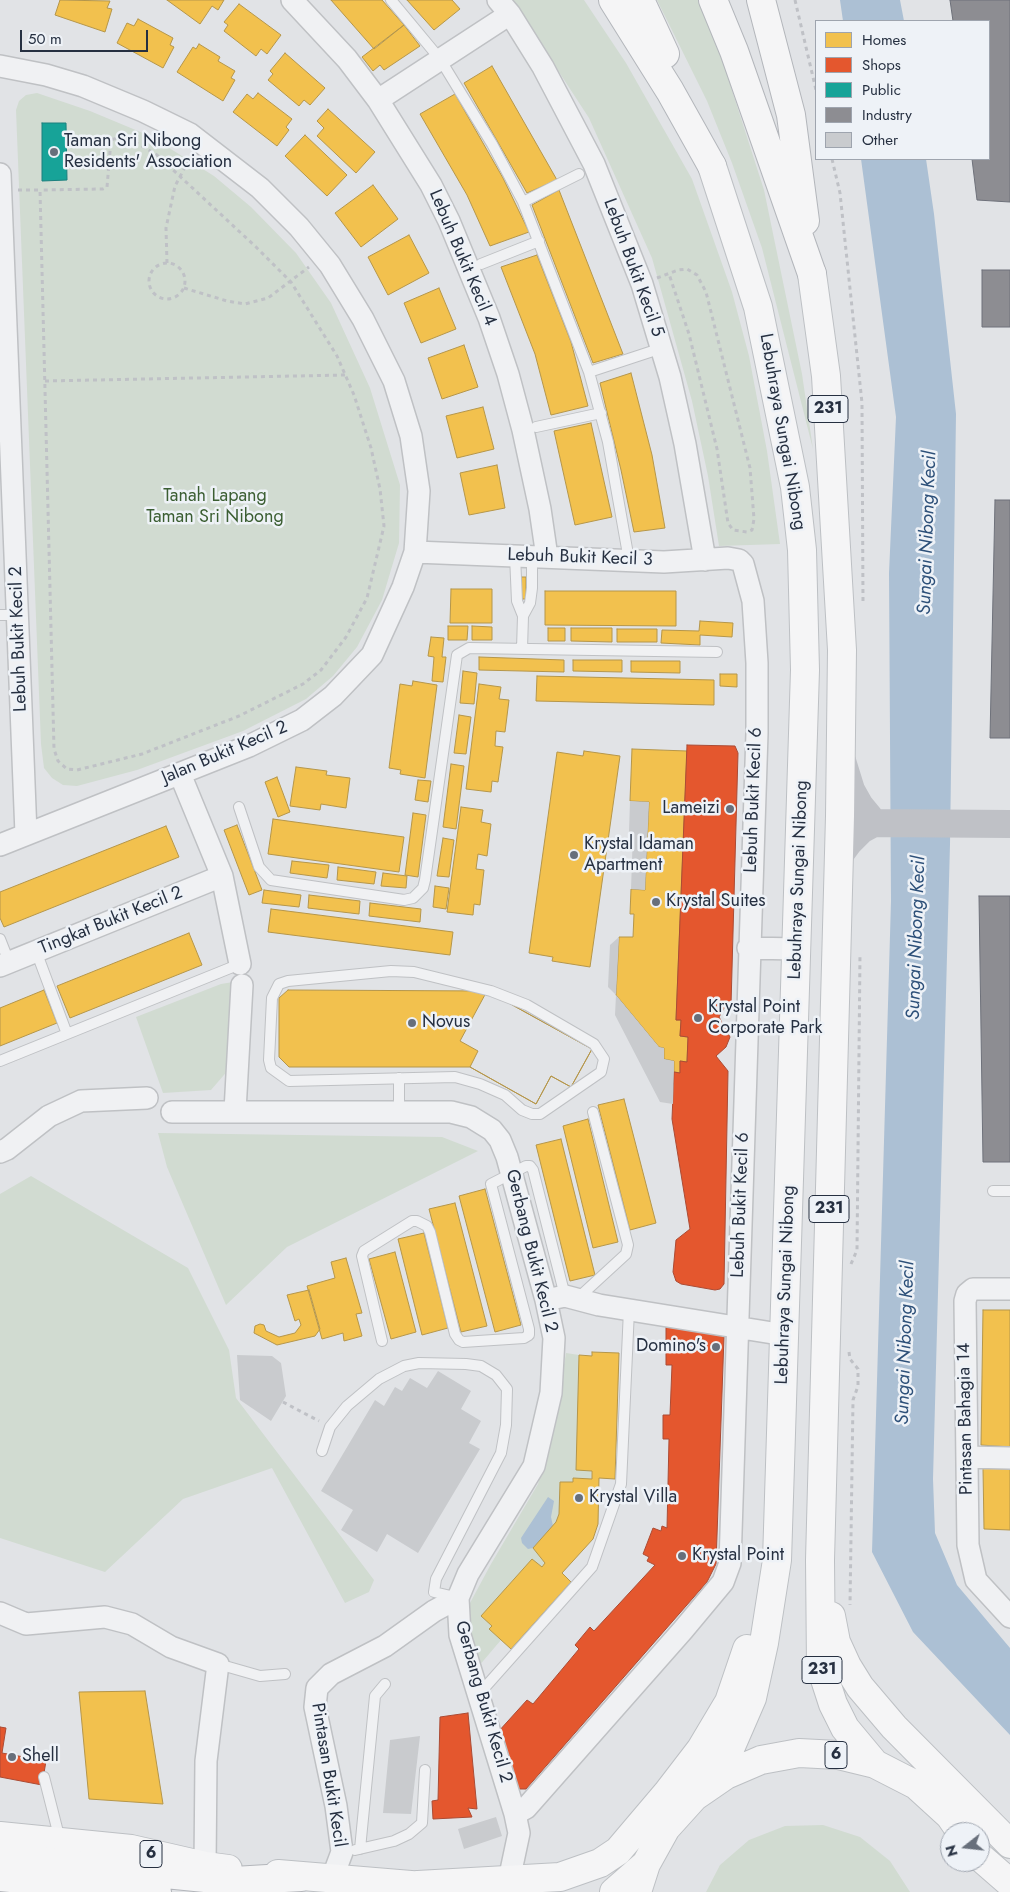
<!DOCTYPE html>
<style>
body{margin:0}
#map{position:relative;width:1010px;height:1892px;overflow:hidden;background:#e1e3e6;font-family:Jost,sans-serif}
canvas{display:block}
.legend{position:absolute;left:815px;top:20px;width:175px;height:140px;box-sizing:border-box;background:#eef2f7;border:1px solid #9ea4ae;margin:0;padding:6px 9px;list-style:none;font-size:15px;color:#263041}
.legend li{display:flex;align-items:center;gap:10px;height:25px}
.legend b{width:25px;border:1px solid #9ea4ae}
.north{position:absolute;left:940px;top:1822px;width:50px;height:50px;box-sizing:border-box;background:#eef2f7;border:1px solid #9ea4ae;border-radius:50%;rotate:254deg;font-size:14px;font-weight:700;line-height:20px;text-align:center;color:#263041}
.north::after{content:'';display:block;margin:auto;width:18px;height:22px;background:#676f7b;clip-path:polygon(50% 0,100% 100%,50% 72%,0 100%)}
.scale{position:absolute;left:20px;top:30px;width:128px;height:22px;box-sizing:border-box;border:2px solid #263041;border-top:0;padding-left:6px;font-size:15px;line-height:18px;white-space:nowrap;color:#263041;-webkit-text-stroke:4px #eef2f7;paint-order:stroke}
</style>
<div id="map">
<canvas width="1010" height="1892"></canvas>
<ul class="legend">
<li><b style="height:14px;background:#f2c14e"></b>Homes</li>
<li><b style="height:14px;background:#e4572e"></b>Shops</li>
<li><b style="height:14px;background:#17a398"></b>Public</li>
<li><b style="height:14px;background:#8d8d92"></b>Industry</li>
<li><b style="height:14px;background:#c9cbce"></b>Other</li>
</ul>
<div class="north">N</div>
<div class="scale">50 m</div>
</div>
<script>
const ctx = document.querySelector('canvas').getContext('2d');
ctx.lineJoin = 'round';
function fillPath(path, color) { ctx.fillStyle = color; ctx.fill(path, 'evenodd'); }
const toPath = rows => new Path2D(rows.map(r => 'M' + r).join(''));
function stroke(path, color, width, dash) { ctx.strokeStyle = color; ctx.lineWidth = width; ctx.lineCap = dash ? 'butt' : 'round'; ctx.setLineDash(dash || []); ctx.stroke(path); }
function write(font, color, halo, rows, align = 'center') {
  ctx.font = font + ' Jost,sans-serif'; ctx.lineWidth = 5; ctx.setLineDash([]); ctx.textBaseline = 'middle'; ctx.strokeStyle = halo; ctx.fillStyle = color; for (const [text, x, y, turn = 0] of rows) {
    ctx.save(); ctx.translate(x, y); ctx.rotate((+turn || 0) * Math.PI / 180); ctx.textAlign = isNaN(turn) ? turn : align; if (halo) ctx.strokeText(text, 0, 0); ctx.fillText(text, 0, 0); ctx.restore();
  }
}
fillPath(toPath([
 [512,0,584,0,626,63,692,179,732,292,749,356,767,451,780,544,719,546,708,476,692,401,652,258,589,118],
 [657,0,698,0,714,34,764,190,802,374,813,449,762,248,732,163,707,101],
 [37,93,90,111,150,136,214,176,251,207,296,253,331,303,370,388,400,485,399,543,382,600,357,647,333,676,306,699,243,731,137,770,77,786,63,785,52,778,44,768,41,744,16,110,19,101,26,95],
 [233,982,230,1068,211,1090,163,1093,136,1017,221,984],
 [158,1133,442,1137,478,1151,287,1247,226,1305,167,1167],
 [31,1176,188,1268,229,1350,236,1398,374,1580,369,1592,345,1603,272,1468,183,1499,105,1572,0,1538,0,1194],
 [566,1353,579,1355,592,1479,574,1478,573,1482,560,1482,559,1514,556,1522,533,1548,545,1563,542,1567,532,1559,481,1616,492,1626,489,1629,501,1640,478,1667,467,1618,470,1603,491,1564,538,1484,553,1429],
 [823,1825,860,1837,890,1861,910,1892,706,1892,720,1865,749,1840,785,1826]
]), '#d1dbd1');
fillPath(toPath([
 [840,0,900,0,904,21,843,21],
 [861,159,926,159,934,214,956,414,950,844,933,1479,935,1533,957,1585,1010,1648,1010,1735,913,1632,872,1552,891,901,889,573,896,417],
 [548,1497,554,1501,551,1517,553,1526,533,1548,528,1549,522,1543,521,1538]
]), '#acc0d4');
const homes = toPath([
 [60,0,110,1,107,8,112,9,105,32,55,15,60,0],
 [167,0,224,0,218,10,212,6,200,24,167,0],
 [331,0,382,0,404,25,374,49,331,0],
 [407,0,452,0,460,9,434,30,407,0],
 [239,4,281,35,267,54,261,49,256,56,224,31,228,25,224,22,239,4],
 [138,19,173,38,170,45,174,47,163,68,117,43,127,23,134,26,138,19],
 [404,25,420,46,384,70,380,65,373,71,362,57,404,25],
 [199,44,220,57,218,61,235,71,231,78,235,80,223,101,177,72,193,47,196,49,199,44],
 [285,53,325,88,310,105,304,100,299,106,268,80,273,74,270,71,285,53],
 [492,66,557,180,527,193,464,83,492,66],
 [258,93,292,119,286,127,289,130,277,146,233,112,247,94,253,99,258,93],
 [455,94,503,178,529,232,490,246,467,195,420,114,455,94],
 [328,109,375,152,356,173,317,136,324,128,317,121,328,109],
 [305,135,347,175,327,196,285,156,305,135],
 [373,185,398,219,361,247,335,213,373,185],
 [559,190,623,354,593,363,532,205,559,190],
 [409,235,429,273,388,295,368,257,409,235],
 [537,255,571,342,588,406,551,415,535,354,501,267,537,255],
 [439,288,456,329,421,343,404,303,439,288],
 [464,345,478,387,442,399,428,358,464,345],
 [631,373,652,455,665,528,634,532,621,470,600,383,631,373],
 [483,407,494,449,457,458,446,416,483,407],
 [591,423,612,517,575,525,554,431,591,423],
 [497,465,505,508,469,515,460,473,497,465],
 [520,577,526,577,526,599,520,599,520,577],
 [451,589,492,589,492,623,450,623,451,589],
 [545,591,676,591,676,626,545,625,545,591],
 [700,621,733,623,732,637,700,635,700,645,661,643,662,630,699,631,700,621],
 [448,626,468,626,467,640,448,640,448,626],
 [472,626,492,627,492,640,472,640,472,626],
 [548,628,565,628,565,641,548,641,548,628],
 [571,628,612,628,612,642,571,641,571,628],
 [617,629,657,629,657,642,617,642,617,629],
 [431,637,444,638,442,657,446,657,443,682,432,681,434,657,428,656,431,637],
 [479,657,564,660,564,672,479,670,479,657],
 [573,660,622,660,622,672,573,671,573,660],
 [631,661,680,661,680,673,631,672,631,661],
 [463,671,477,673,474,704,460,703,463,671],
 [720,674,737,674,737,687,720,686,720,674],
 [537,676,714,680,714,705,536,701,537,676],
 [413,681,437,685,425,778,400,774,401,770,389,768,400,684,412,686,413,681],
 [479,684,501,687,499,699,509,700,505,732,496,731,495,746,503,747,498,782,492,781,491,792,466,789,479,684],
 [459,715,471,717,466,754,454,753,459,715],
 [632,749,687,751,676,1020,681,1020,680,1036,688,1037,687,1062,680,1061,680,1073,674,1072,674,1061,664,1059,664,1048,659,1047,616,995,619,937,633,937,634,914,630,914,631,889,645,890,649,802,630,801,632,749],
 [584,751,620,756,590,967,552,961,553,957,529,953,557,752,583,756,584,751],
 [451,764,464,766,456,829,443,827,451,764],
 [296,767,327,771,326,775,350,778,346,808,321,804,320,810,290,806,296,767],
 [277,777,290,812,278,817,265,782,277,777],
 [418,780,431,781,428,802,415,800,418,780],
 [461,807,483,810,481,822,491,824,487,856,478,854,476,869,484,870,480,905,474,904,473,915,447,912,461,807],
 [413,813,426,815,418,877,405,875,413,813],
 [273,819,404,837,399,872,268,854,273,819],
 [237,825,262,890,249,895,224,830,237,825],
 [166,826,179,857,4,927,0,918,0,892,166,826],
 [443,838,454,840,449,877,437,876,443,838],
 [292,861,329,865,327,878,290,873,292,861],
 [338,867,376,872,374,884,337,880,338,867],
 [383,873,407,876,406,888,381,886,383,873],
 [435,886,449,888,446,909,433,907,435,886],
 [264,890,301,895,299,907,262,903,264,890],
 [309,895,360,901,359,914,308,908,309,895],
 [370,903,421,909,420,922,369,916,370,903],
 [271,909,453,932,450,955,268,932,271,909],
 [189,933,202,965,70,1018,57,986,189,933],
 [44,990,57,1023,0,1046,0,1008,44,990],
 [288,990,487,991,592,1049,571,1087,551,1076,536,1104,470,1067,289,1067,279,1057,279,998,288,990],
 [487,991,592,1049,571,1087,551,1076,536,1104,470,1067,478,1051,460,1041,487,991],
 [624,1099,656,1223,630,1230,598,1105,624,1099],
 [588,1119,618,1242,593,1248,563,1126,588,1119],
 [561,1139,595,1275,570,1281,536,1145,561,1139],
 [485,1189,521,1325,495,1332,459,1196,485,1189],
 [455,1203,487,1326,461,1332,429,1209,455,1203],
 [424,1233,448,1328,422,1335,398,1239,424,1233],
 [395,1252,416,1332,391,1339,369,1259,395,1252],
 [346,1258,362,1313,356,1314,362,1336,344,1341,343,1333,322,1339,307,1286,335,1278,331,1262,346,1258],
 [309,1290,320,1329,315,1336,277,1345,254,1333,255,1326,260,1324,264,1325,266,1331,279,1337,295,1333,301,1325,299,1319,295,1321,287,1295,309,1290],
 [983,1310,1010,1310,1010,1447,981,1445,983,1310],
 [592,1352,619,1353,615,1479,599,1478,598,1524,593,1539,562,1573,571,1582,511,1649,489,1629,492,1626,481,1616,532,1559,542,1567,545,1563,533,1548,556,1522,559,1514,560,1482,573,1482,573,1478,592,1479,592,1471,576,1470,579,1355,592,1356,592,1352],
 [983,1468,1010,1469,1010,1530,984,1529,983,1468],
 [145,1691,163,1804,89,1799,79,1692,145,1691]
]);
fillPath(homes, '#f2c14e');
stroke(homes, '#b5964a', 1);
const shops = toPath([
 [687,745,735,746,738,753,731,1005,726,1005,719,1017,730,1037,726,1047,716,1056,728,1071,724,1284,720,1289,715,1290,681,1284,676,1281,673,1272,676,1240,690,1229,672,1119,674,1072,680,1073,680,1061,687,1062,688,1037,680,1036,681,1020,676,1020,687,745],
 [666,1321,724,1336,716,1564,707,1582,526,1789,517,1789,498,1732,527,1700,533,1704,579,1649,575,1645,590,1627,594,1631,655,1565,647,1561,649,1557,643,1554,653,1528,661,1531,662,1526,667,1528,669,1439,663,1439,663,1415,670,1415,672,1365,666,1365,666,1321],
 [468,1713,477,1809,468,1808,472,1817,433,1819,432,1801,438,1800,440,1717,468,1713],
 [0,1727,6,1728,2,1753,46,1761,42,1785,0,1777,0,1727]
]);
fillPath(shops, '#e4572e');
stroke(shops, '#ab4b34', 1);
const public = toPath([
 [42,123,66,123,67,180,42,181,42,123]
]);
fillPath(public, '#17a398');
stroke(public, '#1c807e', 1);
const industry = toPath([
 [950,0,1010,0,1010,202,977,200,972,159,989,159,989,21,953,21,950,0],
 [982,270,1010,270,1010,327,982,327,982,270],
 [995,500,1010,500,1010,738,990,738,995,500],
 [979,896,1010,896,1010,1162,983,1162,979,896]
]);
fillPath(industry, '#8d8d92');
stroke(industry, '#6e717a', 1);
fillPath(toPath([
 [630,801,649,802,645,890,631,889,633,832,629,832],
 [619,937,616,995,659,1047,664,1048,664,1059,674,1061,673,1104,660,1102,615,1015,616,995,608,987,610,945],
 [237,1355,272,1356,281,1363,286,1396,271,1421,240,1400],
 [438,1371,471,1391,461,1409,481,1421,469,1443,480,1449,418,1553,387,1534,377,1552,341,1530,353,1510,321,1491,375,1400,384,1406,395,1387,402,1391,410,1378,427,1388],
 [420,1736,411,1814,383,1813,390,1740],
 [496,1817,502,1836,464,1849,458,1829]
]), '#c9cbce');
const lane = toPath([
 [391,0,440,59,492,144,523,202,589,372,608,442,629,560],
 [523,202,579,174],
 [481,264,539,241],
 [589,372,662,348],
 [536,427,601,413],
 [515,556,517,601,523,616],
 [0,615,18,615],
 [522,649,523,616,530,603,532,588,532,556],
 [239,807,259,867,271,880,404,900,413,898,423,888,425,880,457,655,469,648,717,652],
 [0,939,9,962],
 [36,951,67,1034],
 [391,971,414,972,491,991,527,1005,594,1044,604,1059,601,1072,540,1114,532,1114,522,1110,505,1095,480,1084,455,1077,289,1081,271,1068,269,1060,272,998,279,984,288,981,391,971],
 [0,1061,240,964],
 [399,1078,399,1111],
 [993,1191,1010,1191],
 [577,1299,626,1254,628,1245,593,1112],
 [382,1341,362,1256,364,1251,412,1221,417,1221,427,1226,430,1232,455,1334,459,1340,463,1342,524,1338,529,1335,529,1329,491,1184,526,1166,530,1166,533,1170,565,1296],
 [322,1451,330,1427,347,1406,379,1379,404,1366,419,1363,466,1364,481,1366,496,1375,507,1389,506,1425,501,1453,436,1579,434,1592,455,1597],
 [218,1664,260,1676,285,1674],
 [479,1694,592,1567,621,1484,629,1310],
 [44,1777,60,1840],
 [360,1849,375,1696,385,1684],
 [355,1850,394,1841,409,1834,422,1823,425,1770]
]);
const street = toPath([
 [292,0,347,59,378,100,431,185,449,221,489,318,508,374,523,430,540,509,547,557],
 [498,0,510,14,543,67,594,164,642,284,670,377,685,444,705,560],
 [0,66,46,75,83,86,143,111,190,134,260,188,299,227,330,265,363,319,394,381,411,436,419,491,415,552,403,587,372,655,333,696,302,720,249,746,0,845],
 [378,100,510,14],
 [0,174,26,834],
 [415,552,664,562,728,558,739,560,743,564,753,601,757,663,757,733,730,1563,723,1582,683,1630,526,1808,515,1814],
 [180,774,222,876,240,964],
 [748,948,797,949],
 [0,966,222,876],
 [235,1111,242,985],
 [172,1112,451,1112,471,1117,492,1130,500,1140,507,1157,546,1300,554,1338,551,1393,534,1466,468,1574,458,1598,460,1635,515,1814,519,1833,509,1880],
 [0,1152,7,1149,49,1116,81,1101,147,1098],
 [1010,1289,973,1289,967,1294,965,1301,968,1545,976,1580,1010,1617],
 [546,1300,565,1296,599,1305,785,1335],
 [967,1457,1010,1458],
 [0,1613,26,1624,105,1617,132,1624,171,1647,218,1664,206,1761,205,1866],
 [332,1879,342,1852,336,1806,315,1707,317,1688,331,1674,385,1646,434,1611,458,1598]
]);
const primary = toPath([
 [812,274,826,376,842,650,840,816,820,1560,821,1667,833,1704,845,1728,875,1764],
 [831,1616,836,1642,847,1666,860,1687,894,1727,1010,1844],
 [694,1797,729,1751,752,1698,764,1643,777,1560,805,670,802,550,795,487,758,307,712,166],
 [0,1836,131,1849,205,1866,228,1869],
 [980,1857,1010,1883],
 [278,1874,435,1887],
 [418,1885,560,1877,600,1863,618,1851,668,1792,701,1749,729,1702,747,1649],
 [614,1892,646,1864],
 [637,1892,646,1864,666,1828,694,1797,726,1775,761,1760,799,1753,838,1755,875,1764,916,1785,950,1816,961,1832]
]);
const highway = toPath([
 [613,0,670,91,712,166],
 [640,0,665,54],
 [713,0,734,51,812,274],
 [761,0,791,115,805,221],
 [0,1855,37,1861,234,1881,301,1877],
 [0,1877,157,1892]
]);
stroke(lane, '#bfc1c4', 12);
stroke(street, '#bfc1c4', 24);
stroke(primary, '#bdc0c4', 30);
stroke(highway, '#b3b6bb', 30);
stroke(toPath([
 [795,0,816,90],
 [832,159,840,193,862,403,863,602],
 [18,190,40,190,54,749,58,761,67,769,77,770,142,754,239,716,303,684,321,670,346,637,367,598,384,526,380,489,371,448,354,395,337,356,291,282,256,247,157,155,137,143,120,137,111,140,107,187,103,189,40,190],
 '149 281a18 18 0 1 1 36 0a18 18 0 1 1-36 0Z',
 [167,263,166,228,175,186,191,156],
 [657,278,678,270,687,269,697,275,706,292,750,468,754,519,752,530,747,532,733,530,728,523,717,449,689,334,669,274],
 [184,288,227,301,245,304,268,298,309,267],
 [45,381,345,375],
 [851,1264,857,1250,860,954],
 [849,1352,850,1359,858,1369,858,1386,853,1400,850,1605],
 [283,1402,319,1421]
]), '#bfc1c6', 3, [4, 4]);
stroke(lane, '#f0f1f3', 10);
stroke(street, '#f0f1f3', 21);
stroke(toPath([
 [842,761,851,790,860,806,874,823],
 [838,857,849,842,861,830,874,823,1010,824]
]), '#bfc1c6', 28);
stroke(primary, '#f5f5f6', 28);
stroke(highway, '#f5f5f6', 28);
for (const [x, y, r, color] of [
 [54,152,5,"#676f7b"],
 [730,809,5,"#676f7b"],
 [574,855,5,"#676f7b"],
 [656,902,5,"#676f7b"],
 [698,1018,5,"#676f7b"],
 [412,1023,5,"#676f7b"],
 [716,1347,5,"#676f7b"],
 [579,1498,5,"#676f7b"],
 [682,1556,5,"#676f7b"],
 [12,1757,5,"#676f7b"]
]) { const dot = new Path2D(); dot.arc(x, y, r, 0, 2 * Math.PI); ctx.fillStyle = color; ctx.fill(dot); stroke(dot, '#eef2f7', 2); }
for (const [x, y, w] of [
 [828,409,40],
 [829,1209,40],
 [822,1670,40],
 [836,1755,22],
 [151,1854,22]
]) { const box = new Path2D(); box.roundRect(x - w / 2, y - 13.5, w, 27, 4); ctx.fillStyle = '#eef2f7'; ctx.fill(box); stroke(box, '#263041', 1); }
write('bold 16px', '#263041', null, [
 ["231",828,409],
 ["231",829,1209],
 ["231",822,1670],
 ["6",836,1755],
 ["6",151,1854]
]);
write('18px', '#263041', '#eef2f7', [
 ["Taman Sri Nibong",64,142],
 ["Residents' Association",64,163],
 ["Lameizi",720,809,"right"],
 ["Krystal Idaman",584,845],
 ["Apartment",584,866],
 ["Krystal Suites",666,902],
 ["Krystal Point",708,1008],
 ["Corporate Park",708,1029],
 ["Novus",422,1023],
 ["Domino's",706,1347,"right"],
 ["Krystal Villa",589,1498],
 ["Krystal Point",692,1556],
 ["Shell",22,1757]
], 'left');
write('18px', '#263041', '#eef2f7', [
 ["Lebuh Bukit Kecil 4",462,258,67],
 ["Lebuh Bukit Kecil 5",633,268,70],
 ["Lebuhraya Sungai Nibong",782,432,80],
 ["Lebuh Bukit Kecil 3",580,558,2],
 ["Lebuh Bukit Kecil 2",19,639,-92],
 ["Jalan Bukit Kecil 2",225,753,-23],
 ["Lebuh Bukit Kecil 6",754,800,-88],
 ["Lebuhraya Sungai Nibong",799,880,-88],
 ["Tingkat Bukit Kecil 2",111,921,-22],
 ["Lebuh Bukit Kecil 6",741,1205,-88],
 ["Gerbang Bukit Kecil 2",531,1251,76],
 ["Lebuhraya Sungai Nibong",786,1285,-88],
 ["Pintasan Bahagia 14",966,1419,-91],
 ["Gerbang Bukit Kecil 2",483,1702,74],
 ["Pintasan Bukit Kecil",328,1775,81]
]);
write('18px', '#3b5e32', '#eef2f7', [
 ["Tanah Lapang",215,497],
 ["Taman Sri Nibong",215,518]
]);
write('italic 19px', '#2d5079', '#eef2f7', [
 ["Sungai Nibong Kecil",928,533,-88],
 ["Sungai Nibong Kecil",917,938,-88],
 ["Sungai Nibong Kecil",906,1343,-88]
]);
</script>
